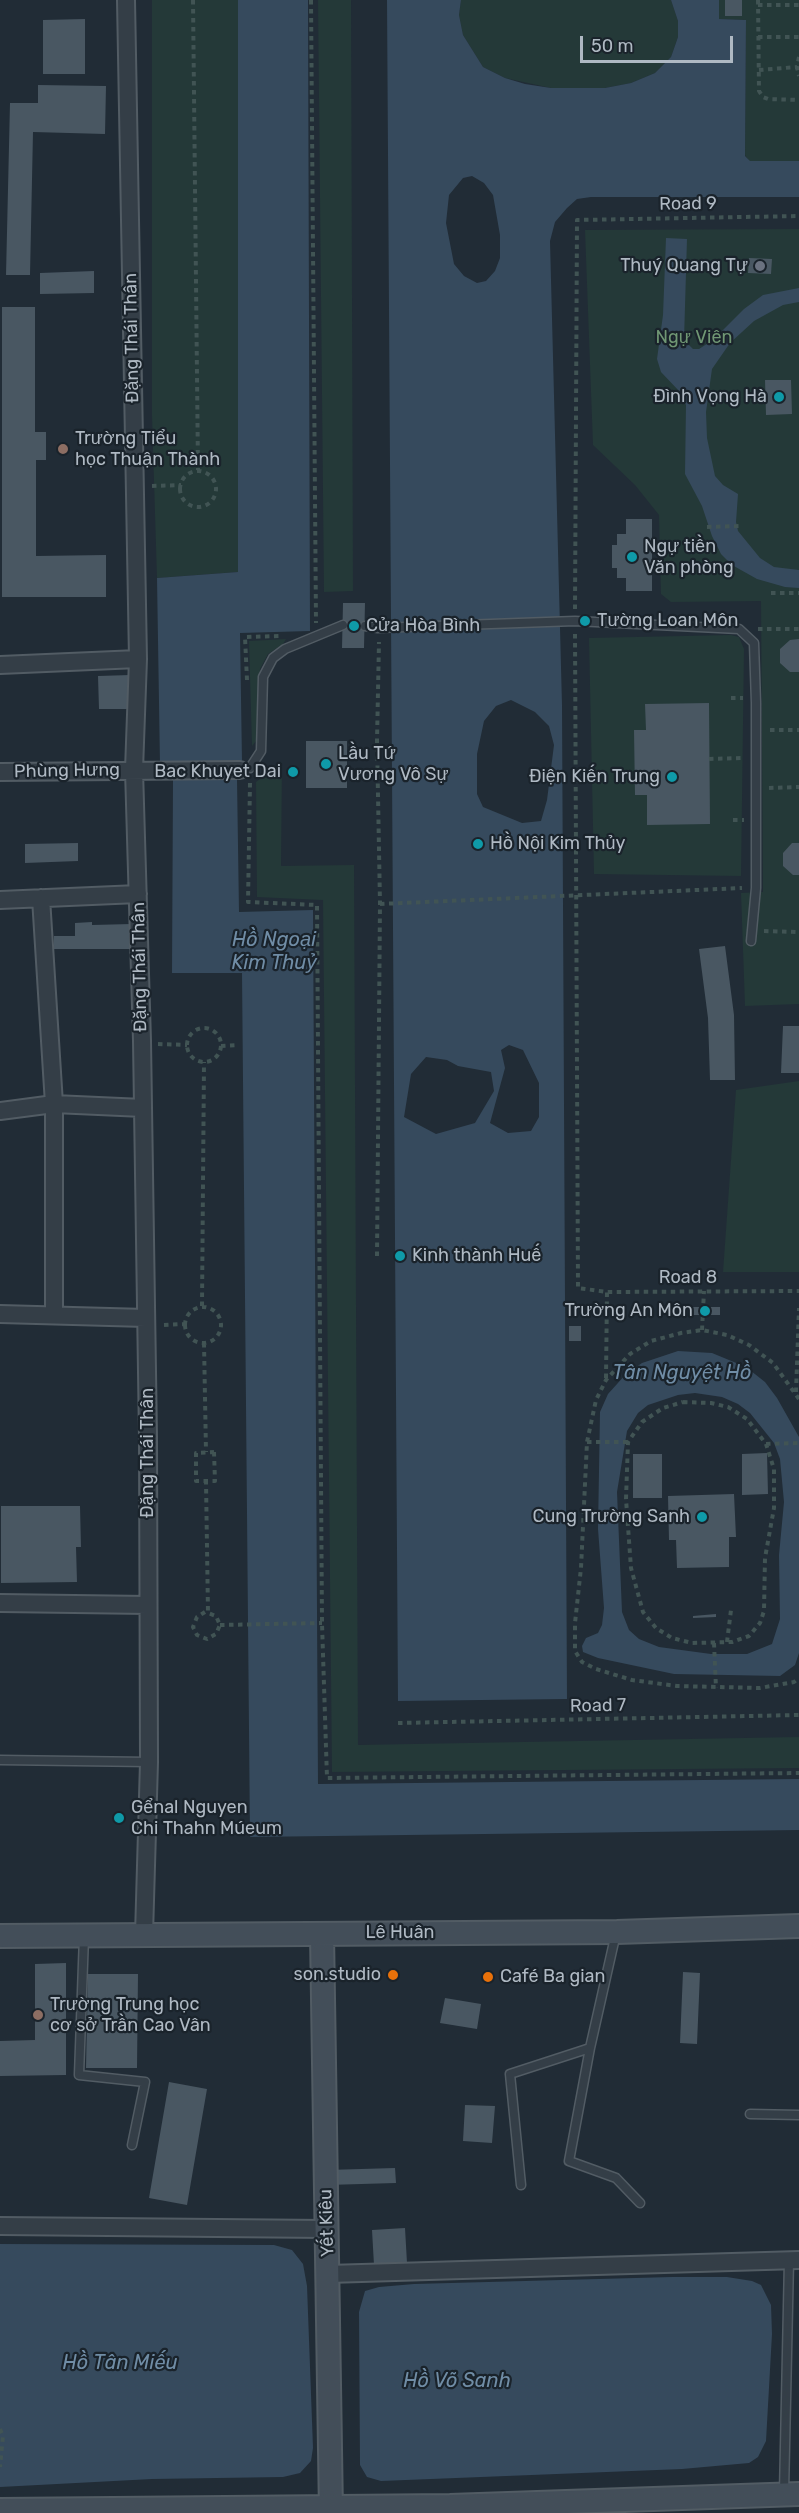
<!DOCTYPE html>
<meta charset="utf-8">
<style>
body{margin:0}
#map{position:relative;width:799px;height:2513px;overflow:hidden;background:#212c36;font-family:Rubik,sans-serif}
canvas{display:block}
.scale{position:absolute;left:580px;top:36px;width:153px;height:27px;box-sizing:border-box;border:3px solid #afb9c3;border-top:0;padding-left:8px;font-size:18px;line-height:21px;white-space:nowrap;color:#afb9c3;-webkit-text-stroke:4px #1a232b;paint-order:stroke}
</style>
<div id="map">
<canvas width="799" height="2513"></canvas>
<div class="scale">50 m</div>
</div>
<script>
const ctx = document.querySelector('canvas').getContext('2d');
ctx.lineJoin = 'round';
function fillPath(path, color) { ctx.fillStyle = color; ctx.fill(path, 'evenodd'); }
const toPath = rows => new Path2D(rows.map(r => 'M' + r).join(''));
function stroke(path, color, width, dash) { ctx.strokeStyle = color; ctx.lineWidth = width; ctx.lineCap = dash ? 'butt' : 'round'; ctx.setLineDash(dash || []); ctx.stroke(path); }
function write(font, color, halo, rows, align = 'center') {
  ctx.font = font + ' Rubik,sans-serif'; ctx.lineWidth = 4.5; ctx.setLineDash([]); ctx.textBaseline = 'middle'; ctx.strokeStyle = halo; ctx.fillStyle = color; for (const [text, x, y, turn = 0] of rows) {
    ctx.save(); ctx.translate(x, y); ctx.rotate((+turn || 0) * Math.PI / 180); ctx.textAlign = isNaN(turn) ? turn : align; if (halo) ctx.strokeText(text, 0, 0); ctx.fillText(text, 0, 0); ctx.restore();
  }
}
fillPath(toPath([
 [152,0,238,0,238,572,157,578,152,416],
 [318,0,351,0,353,591,324,592],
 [461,0,671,0,678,21,678,37,671,57,655,73,631,83,605,88,551,88,505,78,483,67,463,35,459,15],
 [719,0,799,0,799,161,749,161,745,155,746,20,719,19],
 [799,229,799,1004,745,1006,741,893,763,892,761,601,671,602,661,594,659,515,635,485,593,445,585,230],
 [731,635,739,637,744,649,741,876,594,874,589,638],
 [286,639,283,644,268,654,260,669,257,740,252,746,249,641],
 [282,762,281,866,354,865,358,1745,799,1737,799,1768,332,1772,323,900,257,897,256,782],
 [799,1081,799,1272,723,1272,736,1090]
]), '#243938');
fillPath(toPath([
 [238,0,308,0,310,631,240,633,242,762,160,765,157,578,238,572],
 [387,0,461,0,459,15,463,35,483,67,505,78,525,84,551,88,605,88,631,83,655,73,671,57,678,37,678,21,671,0,719,0,719,19,746,20,745,156,750,161,799,161,799,197,591,197,577,199,567,208,555,222,550,241,562,705,567,1699,398,1701],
 [472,176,484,183,493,195,500,235,500,258,495,271,486,281,477,283,464,276,454,264,446,223,449,195,463,178],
 [511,700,535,712,549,726,554,745,547,800,541,821,522,823,483,807,477,794,477,754,484,721,496,706],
 [509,1045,523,1050,539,1083,539,1117,531,1131,508,1133,490,1123,505,1068,501,1050],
 [426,1057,447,1060,458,1066,491,1072,494,1091,475,1123,436,1134,404,1117,411,1074],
 [666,238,687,239,684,340,693,349,699,349,713,340,744,309,763,295,799,288,799,302,783,305,754,321,730,343,712,369,706,412,707,438,715,476,723,485,738,494,736,522,738,531,760,558,774,567,799,570,799,588,785,587,757,579,732,565,721,554,712,536,702,506,685,474,686,405,680,392,661,372,657,359,663,315],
 [237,779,239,912,313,910,318,1784,799,1779,799,1830,250,1837,242,973,172,973,173,780],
 [678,1351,712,1353,746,1367,765,1382,777,1398,799,1437,799,1653,795,1665,780,1676,674,1674,598,1658,583,1652,582,1646,586,1638,598,1633,602,1625,604,1608,598,1529,600,1412,608,1394,626,1374,642,1363],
 [695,1393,722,1397,738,1404,750,1413,774,1443,780,1459,784,1502,779,1555,780,1619,772,1644,747,1654,711,1654,659,1647,639,1639,629,1630,622,1612,617,1492,627,1431,638,1413,648,1405,678,1395],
 [0,2244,274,2245,292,2250,303,2264,307,2286,313,2448,311,2461,300,2473,283,2477,152,2479,0,2487],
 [672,2277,727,2277,752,2281,761,2285,771,2305,772,2334,766,2441,758,2457,749,2463,682,2469,381,2481,367,2477,360,2465,359,2312,365,2291,379,2287,414,2284]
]), '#364a5d');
fillPath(toPath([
 [725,0,742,0,742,16,725,16],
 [85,19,85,74,43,74,43,20],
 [38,85,106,86,105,134,33,132,30,275,6,275,10,103,38,103],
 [749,258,772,259,771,274,748,273],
 [94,271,94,293,40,294,40,273],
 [2,307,35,307,35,432,46,432,46,460,36,460,36,556,106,555,106,597,2,597],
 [765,380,791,380,792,414,766,415],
 [626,519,652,519,652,591,626,591,626,578,617,578,617,568,612,568,612,545,617,545,617,534,626,534],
 [343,603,365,603,364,648,342,648],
 [799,639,799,672,790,672,780,663,780,649,790,640],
 [130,675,131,709,99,709,98,676],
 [709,703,710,824,647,825,647,795,635,795,634,730,646,730,645,704],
 [306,741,347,741,347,788,306,788],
 [78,843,78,861,25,863,25,844],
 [792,843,799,843,799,875,793,875,783,866,783,853],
 [92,922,92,925,131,924,131,949,54,949,54,936,75,936,75,923],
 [725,946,734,1015,735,1080,710,1080,708,1018,699,949],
 [783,1026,799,1026,799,1073,781,1073],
 [689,1307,720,1307,720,1315,689,1315],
 [569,1326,581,1326,581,1341,569,1341],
 [767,1453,768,1494,742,1495,742,1454],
 [633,1454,662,1454,662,1498,633,1498],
 [734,1494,736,1537,729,1537,729,1567,677,1568,676,1540,669,1540,668,1496],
 [1,1506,80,1506,81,1547,76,1547,77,1582,1,1583],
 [716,1614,716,1617,693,1618,693,1616],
 [66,1963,66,2075,0,2076,0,2041,35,2040,35,1964],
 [683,1972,700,1973,697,2044,680,2043],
 [88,1974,138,1974,137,2068,86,2068],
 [445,1998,481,2004,477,2029,440,2023],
 [169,2082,207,2089,187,2205,149,2198],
 [465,2105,495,2106,492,2143,463,2141],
 [395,2168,396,2183,327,2185,327,2170],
 [405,2228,407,2263,374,2265,372,2230]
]), '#495762');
const lane = toPath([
 [365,626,378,628,575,621,739,629,754,643,756,703,756,888,751,941],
 [240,770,250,768,261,751,263,677,273,658,285,649,343,625],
 [0,1760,149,1762],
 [616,1933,590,2048,569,2161,616,2178,640,2203],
 [84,1936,79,2075,145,2082,132,2145],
 [750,2114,799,2115],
 [521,2185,510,2074,590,2048],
 [784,2493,789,2260]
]);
const street = toPath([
 [126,0,138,659,134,770,142,1041,148,1437,149,1762,144,1935],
 [0,665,138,659],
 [0,772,240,770],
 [41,898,54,1104,54,1315],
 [0,900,138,894],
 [0,1111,54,1104,143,1108],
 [0,1314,146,1318],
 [0,1603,148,1605],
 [0,2226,326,2229],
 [328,2274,799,2260]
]);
const secondary = toPath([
 [322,1934,331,2513],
 [0,1936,617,1932,799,1926],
 [0,2510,450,2506,799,2494]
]);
stroke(lane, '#525c64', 11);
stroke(street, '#525c64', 20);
stroke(secondary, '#525c64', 26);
stroke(toPath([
 [193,0,198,470],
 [311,0,316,623],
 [758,0,759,91,763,97,768,99,799,100],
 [758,5,799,5],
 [758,37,799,37],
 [799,57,797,67,799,76],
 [759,70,797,67],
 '180 489a18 18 0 1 1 36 0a18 18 0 1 1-36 0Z',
 [152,486,181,485],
 [707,527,740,526],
 [771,593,799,593],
 [575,609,577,220,799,216],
 [758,629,799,629],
 [575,634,578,1288,607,1292,799,1291],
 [247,680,245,637,279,636],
 [731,698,743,698],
 [770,730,799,730],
 [709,759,744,758],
 [250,783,248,902,317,905,322,1623,327,1778,799,1773],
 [769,788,799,787],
 [733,820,744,820],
 [380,904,742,888],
 [764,931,799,932],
 '187 1045a17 17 0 1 1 34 0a17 17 0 1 1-34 0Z',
 [158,1044,187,1045],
 [221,1046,238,1045],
 [377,1256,380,904,377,741,379,642],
 [202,1306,204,1062],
 '185 1325a18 18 0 1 1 36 0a18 18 0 1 1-36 0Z',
 [164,1325,185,1324],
 [702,1330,704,1291],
 [204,1343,206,1452],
 [606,1378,607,1292],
 [796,1392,799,1308],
 [799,1399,773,1363,749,1345,727,1335,702,1330,681,1333,651,1341,630,1354,606,1380,596,1400,587,1442,581,1568,575,1623,575,1651,582,1662,596,1669,632,1680,677,1686,760,1688,794,1682,799,1678],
 [683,1402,711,1403,728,1407,747,1419,766,1444,774,1469,774,1508,765,1558,764,1611,760,1623,749,1636,732,1642,692,1643,672,1638,656,1628,643,1612,631,1568,626,1499,628,1442,642,1422,663,1408,683,1402],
 [587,1442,628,1442],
 [766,1444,799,1443],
 [214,1452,215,1481,196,1481,196,1453,214,1452],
 [205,1612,197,1617,193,1627,197,1635,207,1639,216,1634,220,1625,216,1616,208,1613,206,1481],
 [220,1625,322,1623],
 [727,1642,731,1610],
 [714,1643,716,1688],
 [398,1723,799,1715],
 [0,2429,3,2436,0,2467]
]), '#415454', 4, [4.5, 4.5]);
stroke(lane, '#343e47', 8);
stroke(street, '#343e47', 16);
stroke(secondary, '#434e59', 22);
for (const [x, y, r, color] of [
 [760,266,6,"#6b7280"],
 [779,397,6,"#0f9aa8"],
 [63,449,6,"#8d6e63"],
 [632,557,6,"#0f9aa8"],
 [585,621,6,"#0f9aa8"],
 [354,626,6,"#0f9aa8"],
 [326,764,6,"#0f9aa8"],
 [293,772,6,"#0f9aa8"],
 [672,777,6,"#0f9aa8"],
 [478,844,6,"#0f9aa8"],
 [400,1256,6,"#0f9aa8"],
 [705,1311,6,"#0f9aa8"],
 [702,1517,6,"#0f9aa8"],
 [119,1818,6,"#0f9aa8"],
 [393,1975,6,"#e8710a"],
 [488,1977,6,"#e8710a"],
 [38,2015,6,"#8d6e63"]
]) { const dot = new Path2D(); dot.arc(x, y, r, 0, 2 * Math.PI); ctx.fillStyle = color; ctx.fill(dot); stroke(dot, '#1a232b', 2); }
write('18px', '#afb9c3', '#1a232b', [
 ["Road 9",688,204,-1],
 ["Đặng Thái Thân",132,338,-91],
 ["Phùng Hưng",67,771,-1],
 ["Đặng Thái Thân",140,967,-91],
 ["Road 8",688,1278],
 ["Đặng Thái Thân",148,1453,-90],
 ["Road 7",598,1706,-1],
 ["Lê Huân",400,1933],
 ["Yết Kiêu",327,2223,-92]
]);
write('18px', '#afb9c3', '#1a232b', [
 ["Thuý Quang Tự",748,266,"right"],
 ["Đình Vọng Hà",767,397,"right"],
 ["Trường Tiểu",75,439],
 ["học Thuận Thành",75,460],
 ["Ngự tiền",644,547],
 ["Văn phòng",644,568],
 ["Tường Loan Môn",597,621],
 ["Cửa Hòa Bình",366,626],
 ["Lầu Tứ",338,754],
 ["Vương Vô Sự",338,775],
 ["Bac Khuyet Dai",281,772,"right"],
 ["Điện Kiến Trung",660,777,"right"],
 ["Hồ Nội Kim Thủy",490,844],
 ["Kinh thành Huế",412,1256],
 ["Trường An Môn",693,1311,"right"],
 ["Cung Trường Sanh",690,1517,"right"],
 ["Gểnal Nguyen",131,1808],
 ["Chi Thahn Múeum",131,1829],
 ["son.studio",381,1975,"right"],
 ["Café Ba gian",500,1977],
 ["Trường Trung học",50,2005],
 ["cơ sở Trần Cao Vân",50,2026]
], 'left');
write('18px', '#709774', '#1a232b', [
 ["Ngự Viên",694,338]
]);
write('italic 20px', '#708da6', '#1a232b', [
 ["Hồ Ngoại",274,940],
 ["Kim Thuỷ",274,963],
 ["Tân Nguyệt Hồ",682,1373],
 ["Hồ Tân Miếu",120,2363],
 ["Hồ Võ Sanh",457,2381]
]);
</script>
